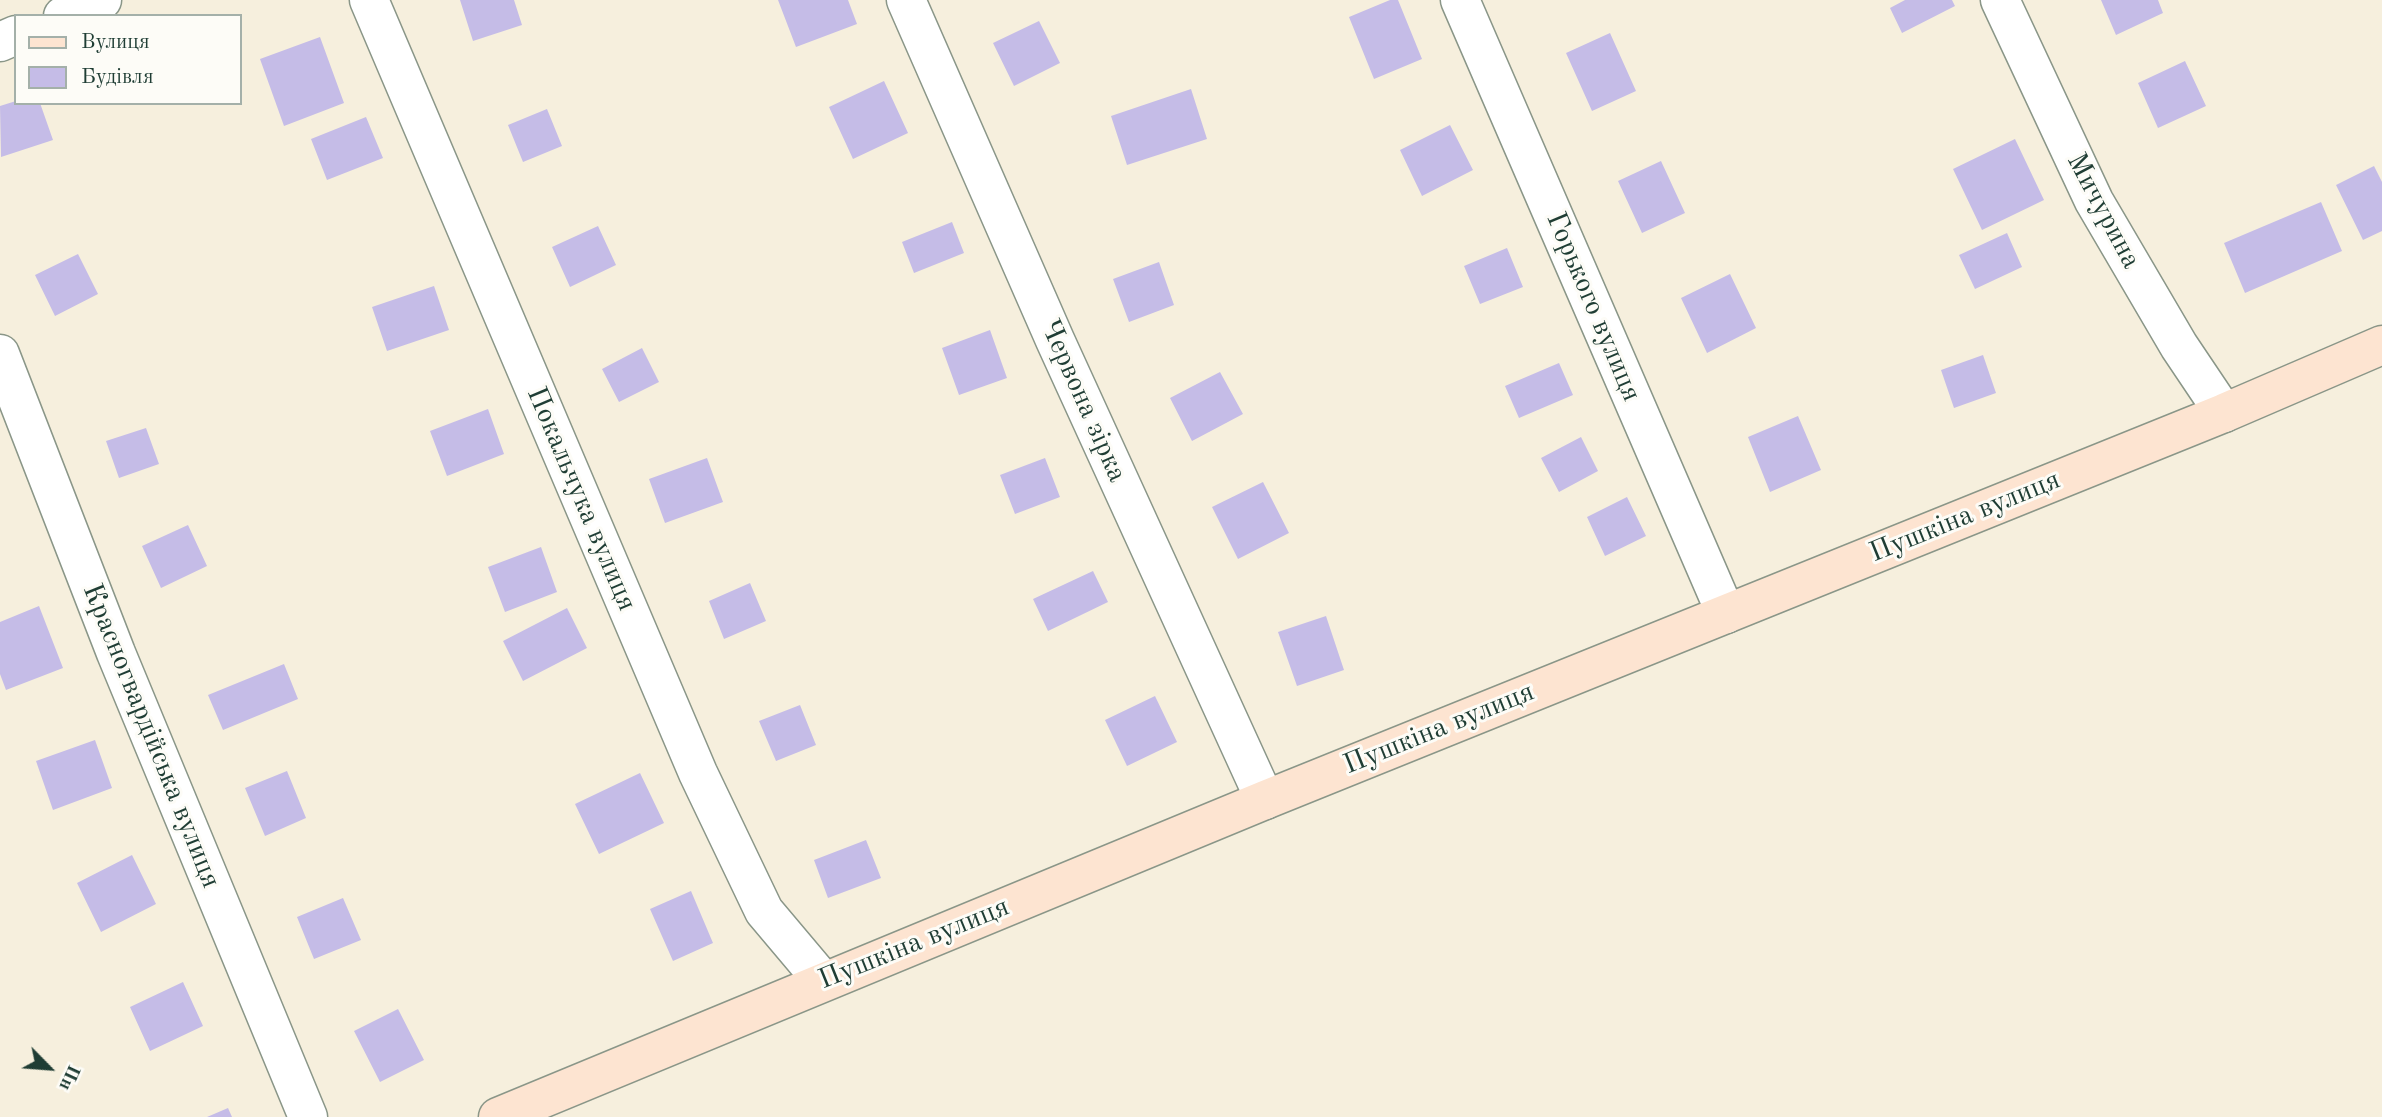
<!DOCTYPE html>
<meta charset="utf-8">
<style>
body{margin:0}
#map{position:relative;width:2382px;height:1117px;overflow:hidden;background:#f6efdd;font-family:"Old Standard TT",serif}
canvas{display:block}
.legend{position:absolute;left:14px;top:14px;width:228px;height:91px;box-sizing:border-box;background:#fdfcf7;border:2px solid #a4b0a9;margin:0;padding:9px 12px;list-style:none;font-size:21px;color:#1f3d34}
.legend li{display:flex;align-items:center;gap:14px;height:35px}
.legend b{width:35px;border:2px solid #a4b0a9}
.north{position:absolute;left:14px;top:1033px;width:70px;height:70px;-webkit-text-stroke:5px #fdfcf7;paint-order:stroke;rotate:115deg;font-size:19px;font-weight:700;line-height:28px;text-align:center;color:#1f3d34}
.north::after{content:'';display:block;margin:auto;width:24px;height:32px;background:#1f3d34;clip-path:polygon(50% 0,100% 100%,50% 72%,0 100%)}
</style>
<div id="map">
<canvas width="2382" height="1117"></canvas>
<ul class="legend">
<li><b style="height:9px;background:#fde4d1"></b>Вулиця</li>
<li><b style="height:19px;background:#c5bce7"></b>Будівля</li>
</ul>
<div class="north">Пн</div>
</div>
<script>
const ctx = document.querySelector('canvas').getContext('2d');
ctx.lineJoin = 'round';
function fillPath(path, color) { ctx.fillStyle = color; ctx.fill(path, 'evenodd'); }
const toPath = rows => new Path2D(rows.map(r => 'M' + r).join(''));
function stroke(path, color, width, dash) { ctx.strokeStyle = color; ctx.lineWidth = width; ctx.lineCap = dash ? 'butt' : 'round'; ctx.setLineDash(dash || []); ctx.stroke(path); }
function write(font, color, halo, rows, align = 'center') {
  ctx.font = font + ' "Old Standard TT",serif'; ctx.lineWidth = 6; ctx.setLineDash([]); ctx.textBaseline = 'middle'; ctx.strokeStyle = halo; ctx.fillStyle = color; for (const [text, x, y, turn = 0] of rows) {
    ctx.save(); ctx.translate(x, y); ctx.rotate((+turn || 0) * Math.PI / 180); ctx.textAlign = isNaN(turn) ? turn : align; if (halo) ctx.strokeText(text, 0, 0); ctx.fillText(text, 0, 0); ctx.restore();
  }
}
fillPath(toPath([
 [460,0,514,0,522,25,473,41],
 [778,0,848,0,857,24,796,47],
 [1390,0,1398,0,1422,59,1374,79,1349,17],
 [1905,0,1952,0,1955,6,1902,33,1890,8],
 [2101,0,2158,0,2163,13,2116,35],
 [1039,21,1060,63,1014,86,993,43],
 [1610,33,1636,91,1592,111,1566,53],
 [320,37,344,103,284,126,260,59],
 [2185,61,2206,106,2158,128,2138,83],
 [884,81,908,133,853,159,829,107],
 [1191,89,1207,139,1127,165,1111,116],
 [16,101,16,103,40,103,53,140,1,157,0,106],
 [547,109,562,146,523,162,508,125],
 [366,117,383,158,327,180,311,139],
 [1450,125,1473,170,1422,196,1400,150],
 [2015,139,2044,200,1982,230,1953,169],
 [1661,161,1685,213,1642,233,1618,181],
 [2374,166,2382,182,2382,231,2363,240,2336,185],
 [2321,202,2342,251,2245,293,2224,243],
 [952,222,964,253,914,273,902,242],
 [598,226,616,265,570,287,552,247],
 [2007,233,2022,267,1975,289,1959,255],
 [1507,248,1523,287,1480,304,1464,266],
 [78,254,98,294,55,316,35,275],
 [1159,262,1174,305,1129,322,1113,279],
 [1730,274,1756,328,1707,353,1681,298],
 [434,286,449,330,387,351,372,307],
 [990,330,1007,378,959,395,942,348],
 [642,348,659,382,619,402,602,369],
 [1983,355,1996,393,1954,408,1941,370],
 [1559,363,1573,395,1519,418,1505,386],
 [1220,372,1243,414,1192,441,1170,398],
 [488,409,504,454,447,476,430,431],
 [1798,416,1821,470,1770,492,1748,437],
 [146,428,159,464,119,478,106,441],
 [1581,437,1598,471,1559,492,1541,458],
 [707,458,723,502,665,523,649,479],
 [1045,458,1060,497,1015,514,1000,475],
 [1263,482,1289,533,1238,559,1212,507],
 [1627,497,1646,536,1605,556,1587,517],
 [188,525,207,566,161,588,142,546],
 [541,547,557,592,505,612,488,567],
 [1093,571,1108,602,1048,631,1033,599],
 [750,583,766,621,724,639,709,601],
 [39,606,63,668,6,690,0,674,0,622],
 [567,608,587,648,523,681,503,641],
 [1326,616,1344,670,1297,686,1278,632],
 [284,664,298,699,223,730,208,695],
 [1155,696,1177,742,1127,766,1105,720],
 [800,705,816,745,776,761,759,721],
 [95,740,112,788,53,810,36,761],
 [287,771,306,818,265,836,245,788],
 [640,773,664,823,599,854,575,804],
 [866,840,881,878,828,898,814,860],
 [132,855,156,904,101,932,77,883],
 [691,891,713,943,673,961,650,909],
 [343,898,361,940,314,959,297,917],
 [183,982,203,1026,150,1051,130,1007],
 [398,1009,424,1060,380,1082,354,1031],
 [228,1108,232,1117,207,1117]
]), '#c5bce7');
const minor = toPath([
 [369,0,698,773,764,911,823,981],
 [906,0,1055,340,1265,800],
 [1460,0,1726,614],
 [2000,0,2094,201,2179,346,2224,413],
 [63,16,102,0],
 [0,42,16,35],
 [0,354,116,653,308,1117]
]);
const secondary = toPath([
 [498,1117,1265,800,2224,413,2382,345]
]);
stroke(minor, '#8a9688', 41);
stroke(secondary, '#8a9688', 41);
stroke(minor, '#fff', 38);
stroke(secondary, '#fde4d1', 38);
write('28px', '#1f3d34', '#fdfcf7', [
 ["Мичурина",2103,211,62],
 ["Горького вулиця",1593,307,67],
 ["Червона зірка",1083,401,66],
 ["Покальчука вулиця",581,499,67],
 ["Пушкіна вулиця",1965,517,-22],
 ["Пушкіна вулиця",1439,729,-22],
 ["Красногвардійська вулиця",151,736,68],
 ["Пушкіна вулиця",914,944,-22]
]);
</script>
